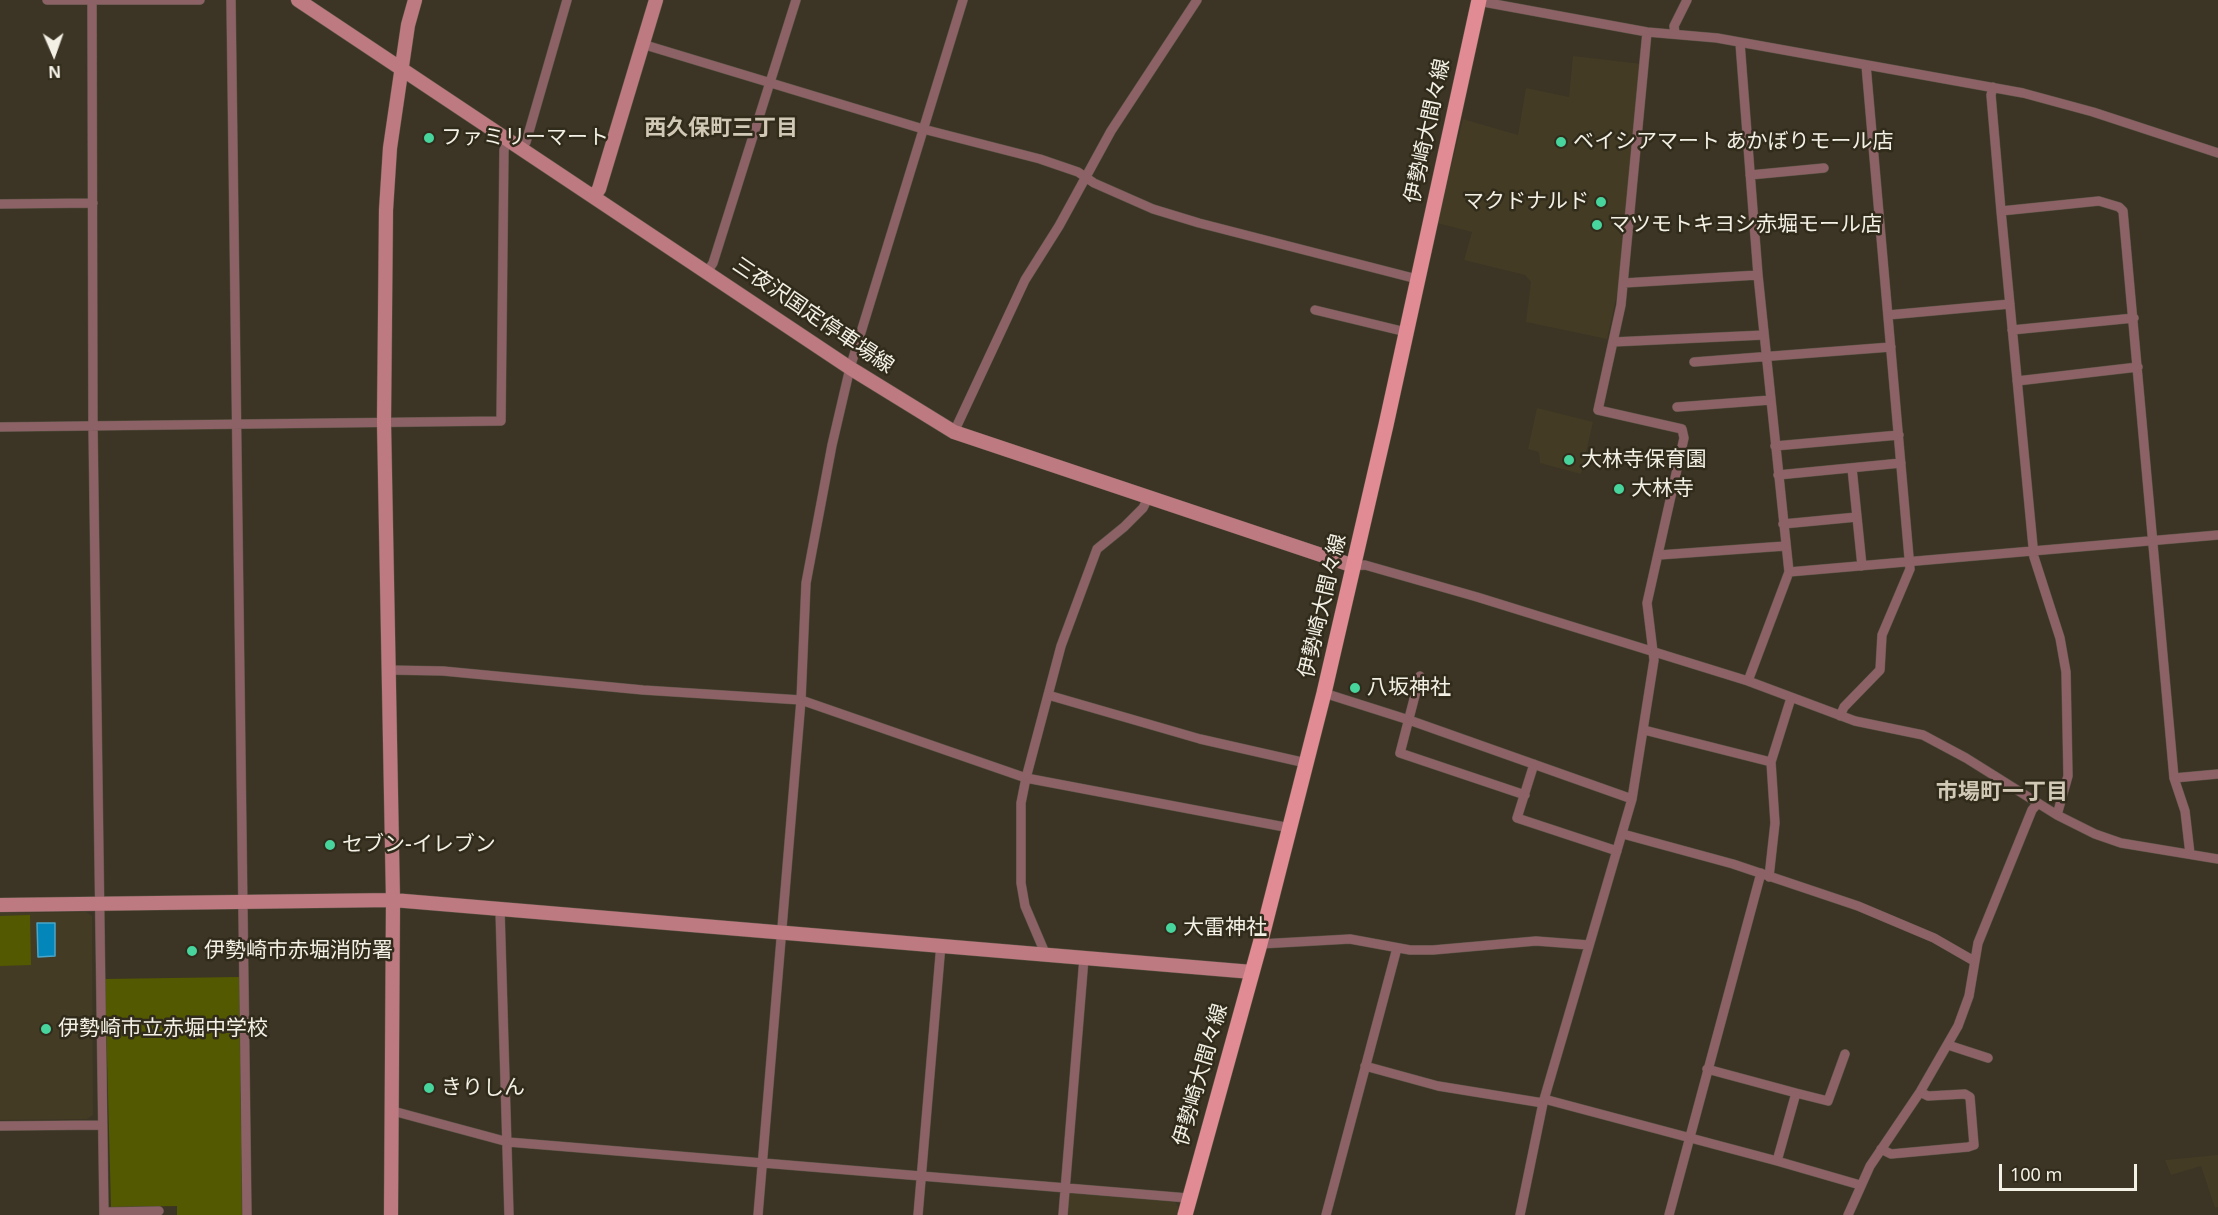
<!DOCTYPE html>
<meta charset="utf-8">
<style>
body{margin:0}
#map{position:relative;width:2218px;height:1215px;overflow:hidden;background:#3c3525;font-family:"Noto Sans",sans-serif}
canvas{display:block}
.north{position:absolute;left:24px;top:24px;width:60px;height:60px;-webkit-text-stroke:4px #312b1b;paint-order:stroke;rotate:178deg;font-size:16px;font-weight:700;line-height:24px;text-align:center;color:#f3f0e5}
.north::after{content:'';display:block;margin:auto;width:21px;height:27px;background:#f3f0e5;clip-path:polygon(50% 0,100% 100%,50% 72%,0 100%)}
.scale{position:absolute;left:1999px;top:1164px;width:138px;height:27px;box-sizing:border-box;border:3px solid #f3f0e5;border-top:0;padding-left:8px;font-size:18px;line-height:21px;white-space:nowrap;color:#f3f0e5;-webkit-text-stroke:4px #312b1b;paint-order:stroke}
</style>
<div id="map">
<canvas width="2218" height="1215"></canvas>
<div class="north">N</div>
<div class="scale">100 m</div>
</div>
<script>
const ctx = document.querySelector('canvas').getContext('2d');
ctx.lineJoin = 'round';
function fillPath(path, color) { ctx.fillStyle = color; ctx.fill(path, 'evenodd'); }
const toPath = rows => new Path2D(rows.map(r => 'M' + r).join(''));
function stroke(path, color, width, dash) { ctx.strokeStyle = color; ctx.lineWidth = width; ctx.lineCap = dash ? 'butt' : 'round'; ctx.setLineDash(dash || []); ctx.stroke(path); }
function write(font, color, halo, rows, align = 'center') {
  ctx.font = font + ' "Noto Sans","Noto Sans JP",sans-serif'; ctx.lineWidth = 5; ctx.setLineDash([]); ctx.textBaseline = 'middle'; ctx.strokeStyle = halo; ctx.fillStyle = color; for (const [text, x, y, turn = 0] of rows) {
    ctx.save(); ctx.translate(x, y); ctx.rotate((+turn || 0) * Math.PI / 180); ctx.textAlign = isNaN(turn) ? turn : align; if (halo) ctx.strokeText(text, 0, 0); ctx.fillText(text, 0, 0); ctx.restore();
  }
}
fillPath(toPath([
 [1573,56,1642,64,1620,281,1607,339,1526,322,1531,282,1525,275,1464,260,1472,232,1437,223,1463,119,1518,135,1526,88,1569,97],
 [1537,408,1593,422,1581,474,1540,463,1539,452,1528,449],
 [86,912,92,916,93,1115,87,1119,0,1120,0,913],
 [2218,1155,2218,1207,2215,1208,2201,1166,2171,1175,2165,1160],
 [1070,1193,1175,1202,1180,1209,1179,1215,1066,1215,1067,1195]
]), '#433b24');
fillPath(toPath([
 [30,915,31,965,0,966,0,916],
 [239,977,242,1215,177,1215,177,1206,111,1207,105,979]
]), '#535900');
const water = toPath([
 [37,923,55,923,55,956,38,957,37,923]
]);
fillPath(water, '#0387ba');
stroke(water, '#4ba6c7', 1.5);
const street = toPath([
 [47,0,200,0],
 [92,0,93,427,104,1215],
 [231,0,247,1215],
 [1478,1,1647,32,1717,38,2023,93,2093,112,2218,153],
 [1675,33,1674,26,1687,0],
 [1740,43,1758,275,1789,572,1748,681],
 [642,44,923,129,1040,159,1078,172,1094,183,1153,209,1199,223,1417,279],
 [1993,87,1991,95,2001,211,2034,557,2060,638,2066,672,2068,776,2057,815],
 [521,148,526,142,567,0],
 [1750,175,1824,168],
 [0,204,93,203],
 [2001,211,2099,201,2119,207,2123,211,2174,778,2185,811,2190,854],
 [707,272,713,263,796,0],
 [1624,283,1758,275],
 [1315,310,1406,332],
 [1888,315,2010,304],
 [2012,330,2134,318],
 [1613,342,1764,335],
 [1694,362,1891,347],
 [2017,381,2138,367],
 [1677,407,1771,400],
 [0,427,501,421,504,150,508,139],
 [954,432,1025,280,1059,226,1111,131,1197,0],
 [1775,446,1899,435],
 [1852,468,1862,566],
 [1778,475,1901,463],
 [1783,524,1857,517],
 [1659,555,1785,546],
 [1354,566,1365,565,1477,597,1748,681,1855,721,1923,735,1966,758,2057,815,2095,834,2121,843,2218,859],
 [1789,572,2218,535],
 [389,670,443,671,643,690,801,700,1026,778,1290,828],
 [1420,676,1400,753,1525,795],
 [1324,693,1409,720,1632,799],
 [1048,695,1200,739,1306,763],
 [1840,716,1844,707,1880,670,1882,635,1910,569,1866,65],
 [1644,730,1771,762],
 [1534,764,1517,818,1617,851],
 [2174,778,2218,774],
 [1623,834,1733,864,1858,906,1934,938,1974,961],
 [1769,877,1775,823,1771,762,1791,698],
 [500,910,509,1215],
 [1260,944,1350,939,1410,950,1433,950,1536,941,1589,945],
 [1045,953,1025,906,1021,883,1021,803,1026,778,1061,646,1097,549,1124,527,1143,508,1148,498],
 [1948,1045,1988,1058],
 [1365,1066,1438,1086,1543,1103],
 [1707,1069,1796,1093,1777,1161],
 [1796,1093,1828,1101,1845,1054],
 [1544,1099,1777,1161,1860,1185],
 [393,1111,508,1142,1188,1198],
 [0,1126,102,1125],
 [1881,1149,1891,1154,1968,1147,1974,1145,1970,1097,1965,1094,1928,1096,1920,1092],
 [104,1212,159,1211],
 [758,1215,801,700,806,583,832,445,850,368,963,0],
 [918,1215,941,944],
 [1063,1215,1084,958],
 [1326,1215,1397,948],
 [1520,1215,1543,1103,1632,799,1654,660,1647,603,1684,438,1682,429,1598,410,1621,305,1647,32],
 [1669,1215,1761,873],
 [1848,1215,1870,1166,1920,1092,1958,1026,1969,996,1978,943,2032,810,2038,803]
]);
const secondary = toPath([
 [298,0,850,368,954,432,1354,566],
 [594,196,599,189,656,0],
 [0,905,393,900,1252,972],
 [391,1215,393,900,384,422,386,210,390,148,408,25,415,0]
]);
const primary = toPath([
 [1185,1215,1260,944,1324,693,1386,425,1479,0]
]);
stroke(street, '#595344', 10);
stroke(secondary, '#595344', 15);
stroke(primary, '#595344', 16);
stroke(street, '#8d6266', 9);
stroke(secondary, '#bd7a80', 14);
stroke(primary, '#e18c94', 15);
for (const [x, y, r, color] of [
 [429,138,6,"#48d49d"],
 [1561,142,6,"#48d49d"],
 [1601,202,6,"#48d49d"],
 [1597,225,6,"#48d49d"],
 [1569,460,6,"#48d49d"],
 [1619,489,6,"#48d49d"],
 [1355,688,6,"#48d49d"],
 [330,845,6,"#48d49d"],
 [1171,928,6,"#48d49d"],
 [192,951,6,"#48d49d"],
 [46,1029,6,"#48d49d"],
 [429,1088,6,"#48d49d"]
]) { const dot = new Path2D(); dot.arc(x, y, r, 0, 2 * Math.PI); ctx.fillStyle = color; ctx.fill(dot); stroke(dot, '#312b1b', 2); }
write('21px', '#f3f0e5', '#312b1b', [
 ["伊勢崎大間々線",1428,131,-78],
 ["三夜沢国定停車場線",813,316,34],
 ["伊勢崎大間々線",1323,606,-77],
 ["伊勢崎大間々線",1201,1075,-74]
]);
write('21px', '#f3f0e5', '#312b1b', [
 ["ファミリーマート",441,138],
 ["ベイシアマート あかぼりモール店",1573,142],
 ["マクドナルド",1589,202,"right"],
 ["マツモトキヨシ赤堀モール店",1609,225],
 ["大林寺保育園",1581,460],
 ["大林寺",1631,489],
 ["八坂神社",1367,688],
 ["セブン-イレブン",342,845],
 ["大雷神社",1183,928],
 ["伊勢崎市赤堀消防署",204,951],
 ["伊勢崎市立赤堀中学校",58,1029],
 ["きりしん",441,1088]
], 'left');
write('bold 22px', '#d1c9b5', '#312b1b', [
 ["西久保町三丁目",721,129],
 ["市場町一丁目",2002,793]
]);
</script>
